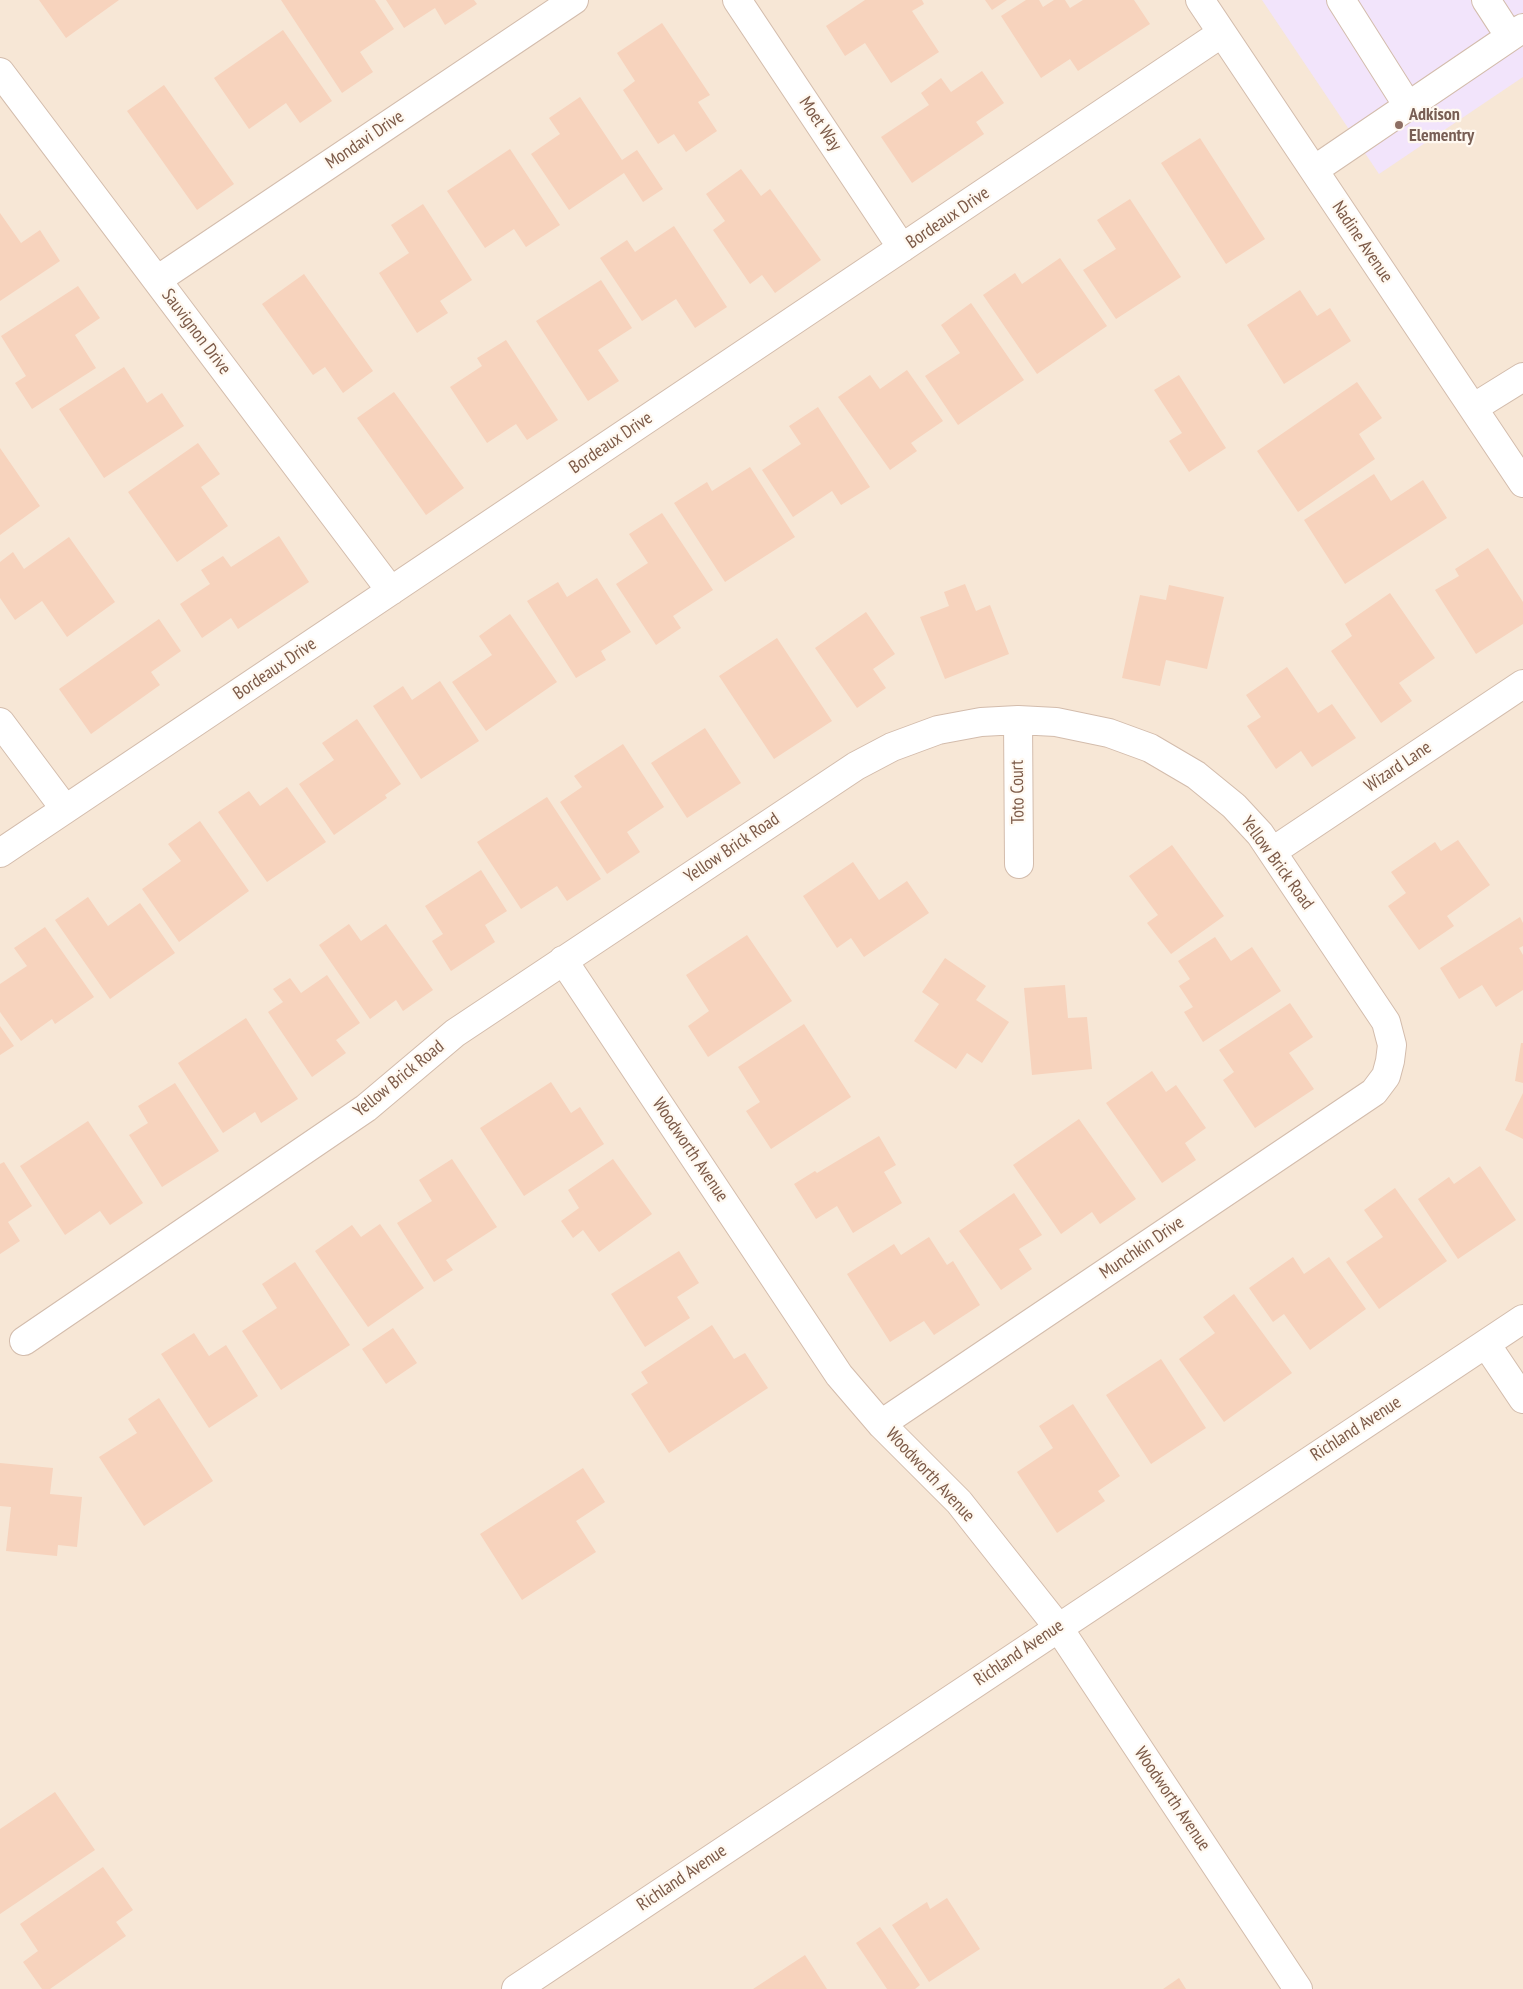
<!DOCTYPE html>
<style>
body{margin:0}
canvas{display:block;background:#fef5e8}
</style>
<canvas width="1523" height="1989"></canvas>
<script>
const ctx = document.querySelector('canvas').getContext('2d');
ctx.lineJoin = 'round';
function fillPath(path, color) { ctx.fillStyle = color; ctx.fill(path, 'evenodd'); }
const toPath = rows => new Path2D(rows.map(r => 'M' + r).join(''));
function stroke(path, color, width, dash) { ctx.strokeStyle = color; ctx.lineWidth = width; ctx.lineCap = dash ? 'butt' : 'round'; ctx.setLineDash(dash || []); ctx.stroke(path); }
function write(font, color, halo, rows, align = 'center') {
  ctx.font = font + ' "PT Sans Narrow",sans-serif'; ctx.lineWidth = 4.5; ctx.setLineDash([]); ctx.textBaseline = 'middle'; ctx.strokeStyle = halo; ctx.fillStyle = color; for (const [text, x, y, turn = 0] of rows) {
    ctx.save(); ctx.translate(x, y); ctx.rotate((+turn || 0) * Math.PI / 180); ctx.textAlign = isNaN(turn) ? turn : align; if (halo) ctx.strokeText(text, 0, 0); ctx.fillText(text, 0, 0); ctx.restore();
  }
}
fillPath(toPath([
 [0,0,1523,0,1523,1989,0,1989]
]), '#f7e7d6');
fillPath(toPath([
 [1262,0,1523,0,1523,77,1379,174]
]), '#f2e4fb');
fillPath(toPath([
 [39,0,119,0,66,38],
 [281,0,375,0,394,29,360,52,373,72,342,93],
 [386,0,474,0,477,4,445,25,435,8,404,28],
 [865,0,922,0,924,4,912,11,939,52,891,83,865,43,845,56,826,26],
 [985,0,1007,0,992,10],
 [1026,0,1039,0,1043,7,1054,0,1065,0,1070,8,1083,0,1134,0,1150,24,1078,71,1070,59,1041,78,1001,16],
 [662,23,710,95,698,102,717,131,686,152,674,134,658,144,623,90,635,81,617,53],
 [283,30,332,101,300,123,286,103,249,129,214,78],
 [982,71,1004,103,976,122,984,134,912,183,881,137,929,105,921,93,941,78,951,92],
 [164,85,234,184,197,210,127,111],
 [580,97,622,160,637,150,663,189,643,202,624,173,569,210,531,154,560,134,549,118],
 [1200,138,1265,239,1226,264,1161,163],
 [510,149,560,225,526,247,514,229,485,248,447,191],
 [741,169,761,196,770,189,821,260,775,293,762,275,750,284,713,230,725,221,706,194],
 [1130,199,1181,277,1116,319,1083,270,1116,249,1097,220],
 [423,204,472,280,440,301,448,313,417,333,379,273,409,253,391,225],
 [0,213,21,243,40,230,60,261,0,301],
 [674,226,727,307,695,328,676,299,642,321,600,258,627,240,635,252],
 [1060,258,1107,326,1037,374,983,295,1015,273,1022,284],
 [304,274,373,371,343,393,325,367,313,375,262,304],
 [601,280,632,328,598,350,619,381,588,401,536,321],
 [78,286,100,318,75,335,96,368,32,409,15,383,26,376,1,336],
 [1300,290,1317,316,1330,308,1351,341,1284,384,1247,325],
 [971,303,1024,380,958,425,925,376,960,353,941,325],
 [506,340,558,420,527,440,516,424,487,443,450,387,482,366,477,358],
 [124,367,147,403,162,393,184,426,104,478,59,409],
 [907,370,943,421,911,443,917,451,890,470,838,397,870,375,880,389],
 [1179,375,1226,448,1189,472,1169,441,1182,433,1154,390],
 [1357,382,1382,418,1359,434,1375,459,1298,512,1257,451],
 [394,392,464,488,426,515,357,418],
 [818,407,870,487,841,505,832,491,793,517,762,470,801,444,789,426],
 [198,443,220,474,201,487,228,526,177,562,128,492],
 [0,448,40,506,0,535],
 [750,467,795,537,725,582,674,503,707,482,712,491],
 [1374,474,1391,501,1423,480,1447,518,1345,584,1304,520],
 [662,513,713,590,673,616,681,628,656,645,616,584,648,563,629,534],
 [279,536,309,582,238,629,231,618,202,638,180,604,210,584,201,570,223,556,231,567],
 [69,537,115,602,67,637,42,601,15,620,0,598,0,562,13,552,24,569],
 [1488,548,1523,602,1523,624,1476,654,1435,590,1459,576,1455,569],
 [597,578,631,632,601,651,606,660,576,678,527,601,558,582,567,597],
 [965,584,976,611,990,605,1009,654,945,679,920,617,949,606,944,592],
 [1169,585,1224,597,1207,669,1166,660,1160,686,1122,678,1140,595,1166,600],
 [1390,593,1435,658,1399,683,1412,701,1381,723,1331,651,1352,636,1345,624],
 [866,612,895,654,873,669,886,688,857,708,815,648],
 [510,614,557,682,486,731,452,682,492,655,479,636],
 [159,619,181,651,151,672,160,685,91,734,59,689],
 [777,638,832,721,774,759,719,676],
 [1287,667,1318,713,1332,704,1356,738,1312,767,1301,751,1276,769,1247,726,1261,717,1246,695],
 [440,681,479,741,421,779,373,706,403,686,412,700],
 [357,719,401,784,385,795,387,798,334,835,299,784,334,760,322,743],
 [705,728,741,783,687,818,651,763],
 [623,744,664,807,627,832,640,852,607,874,560,802,582,787,574,776],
 [287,787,326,842,267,882,218,812,249,791,260,806],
 [547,797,601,879,567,901,557,886,521,909,477,842],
 [200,821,249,891,179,942,142,889,181,861,168,844],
 [1458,840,1490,885,1447,916,1454,926,1419,950,1388,906,1406,893,1391,872,1435,842,1441,851],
 [1172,845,1224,916,1171,954,1147,923,1158,915,1129,876],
 [853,862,879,900,907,881,929,913,864,957,851,938,837,948,803,896],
 [481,870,507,911,485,925,495,942,451,971,432,941,443,934,425,906],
 [88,897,108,926,140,903,175,953,110,999,55,920],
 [1520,917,1523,923,1523,946,1519,948,1523,955,1523,990,1496,1007,1482,985,1459,999,1440,968],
 [349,924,361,941,386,924,433,990,403,1011,396,1000,370,1019,319,945],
 [45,927,94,997,55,1024,52,1019,21,1041,0,1012,0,984,27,966,14,948],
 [747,935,792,1001,708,1057,688,1026,709,1011,686,975],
 [1215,937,1231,961,1252,947,1281,991,1203,1042,1184,1012,1193,1007,1179,986,1190,979,1178,961],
 [945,958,986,986,976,1000,1009,1022,982,1063,967,1053,956,1069,914,1041,939,1004,922,992],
 [327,975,360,1023,336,1040,346,1053,312,1077,268,1012,283,1002,273,989,290,978,301,993],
 [1065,985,1068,1018,1087,1017,1092,1069,1032,1075,1024,988],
 [1290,1003,1313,1037,1289,1053,1314,1089,1255,1128,1223,1080,1234,1072,1219,1050],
 [246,1018,298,1099,261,1123,255,1112,223,1133,178,1063],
 [804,1024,851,1097,771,1149,746,1111,760,1102,738,1067],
 [0,1026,14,1046,0,1055],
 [1521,1043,1523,1043,1523,1083,1515,1081],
 [1152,1071,1166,1092,1176,1085,1206,1128,1185,1143,1196,1160,1162,1183,1106,1103],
 [551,1082,571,1113,580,1107,604,1144,524,1196,480,1128],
 [175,1083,219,1151,162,1187,129,1135,148,1123,138,1106],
 [1523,1093,1523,1139,1505,1130],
 [1079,1119,1136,1199,1100,1224,1092,1212,1061,1234,1013,1165],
 [88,1121,143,1203,110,1225,100,1211,65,1235,20,1166],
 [879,1136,896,1165,884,1172,902,1203,853,1233,837,1206,816,1219,794,1184,815,1171,817,1173],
 [452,1159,497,1227,446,1260,453,1270,434,1282,397,1223,432,1201,419,1180],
 [613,1159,652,1214,599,1252,583,1230,573,1238,561,1221,579,1208,568,1190],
 [4,1162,32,1206,8,1222,20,1241,0,1254,0,1164],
 [1480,1166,1516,1220,1458,1259,1418,1199,1449,1177,1454,1184],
 [1395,1188,1447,1261,1379,1309,1346,1262,1383,1237,1364,1210],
 [1014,1193,1042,1235,1019,1249,1032,1269,1001,1290,959,1231],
 [380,1224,424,1288,368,1327,315,1251,352,1225,361,1237],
 [929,1237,947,1265,953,1261,980,1305,934,1335,924,1321,890,1342,847,1274,894,1244,901,1255],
 [679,1251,699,1283,677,1297,690,1318,645,1347,611,1294],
 [1293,1257,1304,1274,1329,1257,1366,1309,1310,1350,1284,1314,1273,1322,1249,1288],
 [295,1262,350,1345,281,1390,242,1331,277,1308,262,1284],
 [1234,1294,1292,1373,1224,1422,1179,1359,1215,1333,1203,1317],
 [712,1325,734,1359,745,1353,768,1388,669,1453,631,1394,648,1383,641,1372],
 [393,1328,417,1363,386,1384,362,1349],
 [194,1333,209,1356,226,1345,258,1396,209,1428,161,1354],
 [1161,1359,1206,1428,1151,1464,1106,1395],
 [159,1398,213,1481,144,1526,99,1457,137,1433,128,1419],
 [1073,1404,1120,1476,1098,1491,1105,1501,1057,1533,1017,1472,1053,1448,1039,1426],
 [0,1463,53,1468,50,1494,82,1497,77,1547,58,1545,57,1556,6,1551,11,1507,0,1506],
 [583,1468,605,1502,576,1521,596,1552,522,1600,480,1534],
 [55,1792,95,1850,0,1914,0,1829],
 [103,1867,133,1910,116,1922,126,1936,50,1989,42,1989,23,1962,38,1951,20,1924],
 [947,1898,980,1949,929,1982,892,1925,927,1902,930,1909],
 [880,1927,920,1985,915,1989,887,1989,856,1943],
 [805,1955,827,1989,753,1989],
 [1179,1978,1186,1989,1163,1989]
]), '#f7d3bd');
const minor = toPath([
 [737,0,902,248],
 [1200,0,1523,483],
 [1341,0,1408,106],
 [1486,0,1510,37],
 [0,72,391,591],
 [1314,170,1523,28],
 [157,280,574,0],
 [1473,408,1523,377],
 [1018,720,1019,864],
 [0,722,65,809],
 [1273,851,1523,684],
 [0,853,1222,33],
 [563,960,839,1375,881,1424,959,1502,1058,1627,1298,1989],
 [24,1341,366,1108,455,1033,856,766,892,747,938,730,981,722,1018,720,1056,722,1109,733,1150,748,1196,775,1234,806,1260,834,1386,1022,1392,1045,1390,1061,1386,1076,1374,1092,881,1424],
 [1486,1344,1523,1399],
 [516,1989,1523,1319]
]);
stroke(minor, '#d3bcac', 30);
stroke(minor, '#fff', 28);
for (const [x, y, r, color] of [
 [1399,125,5,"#8d6e63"]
]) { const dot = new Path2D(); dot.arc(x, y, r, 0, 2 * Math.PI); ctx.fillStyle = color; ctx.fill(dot); stroke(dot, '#fff9f1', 2); }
write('bold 18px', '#785e54', '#fff9f1', [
 ["Adkison",1409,115],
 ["Elementry",1409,136]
], 'left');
write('18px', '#7c5a48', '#fff9f1', [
 ["Moet Way",820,124,56],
 ["Mondavi Drive",365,140,-34],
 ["Bordeaux Drive",948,218,-34],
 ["Nadine Avenue",1362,242,56],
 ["Sauvignon Drive",196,332,53],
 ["Bordeaux Drive",611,443,-34],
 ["Bordeaux Drive",275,669,-34],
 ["Wizard Lane",1398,767,-34],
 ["Toto Court",1018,792,-91],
 ["Yellow Brick Road",732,848,-34],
 ["Yellow Brick Road",1277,863,54],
 ["Yellow Brick Road",399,1079,-39],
 ["Woodworth Avenue",690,1150,56],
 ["Munchkin Drive",1142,1248,-34],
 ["Richland Avenue",1356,1429,-33],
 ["Woodworth Avenue",930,1475,47],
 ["Richland Avenue",1019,1653,-34],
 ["Woodworth Avenue",1172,1799,56],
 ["Richland Avenue",682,1878,-34]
]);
</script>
